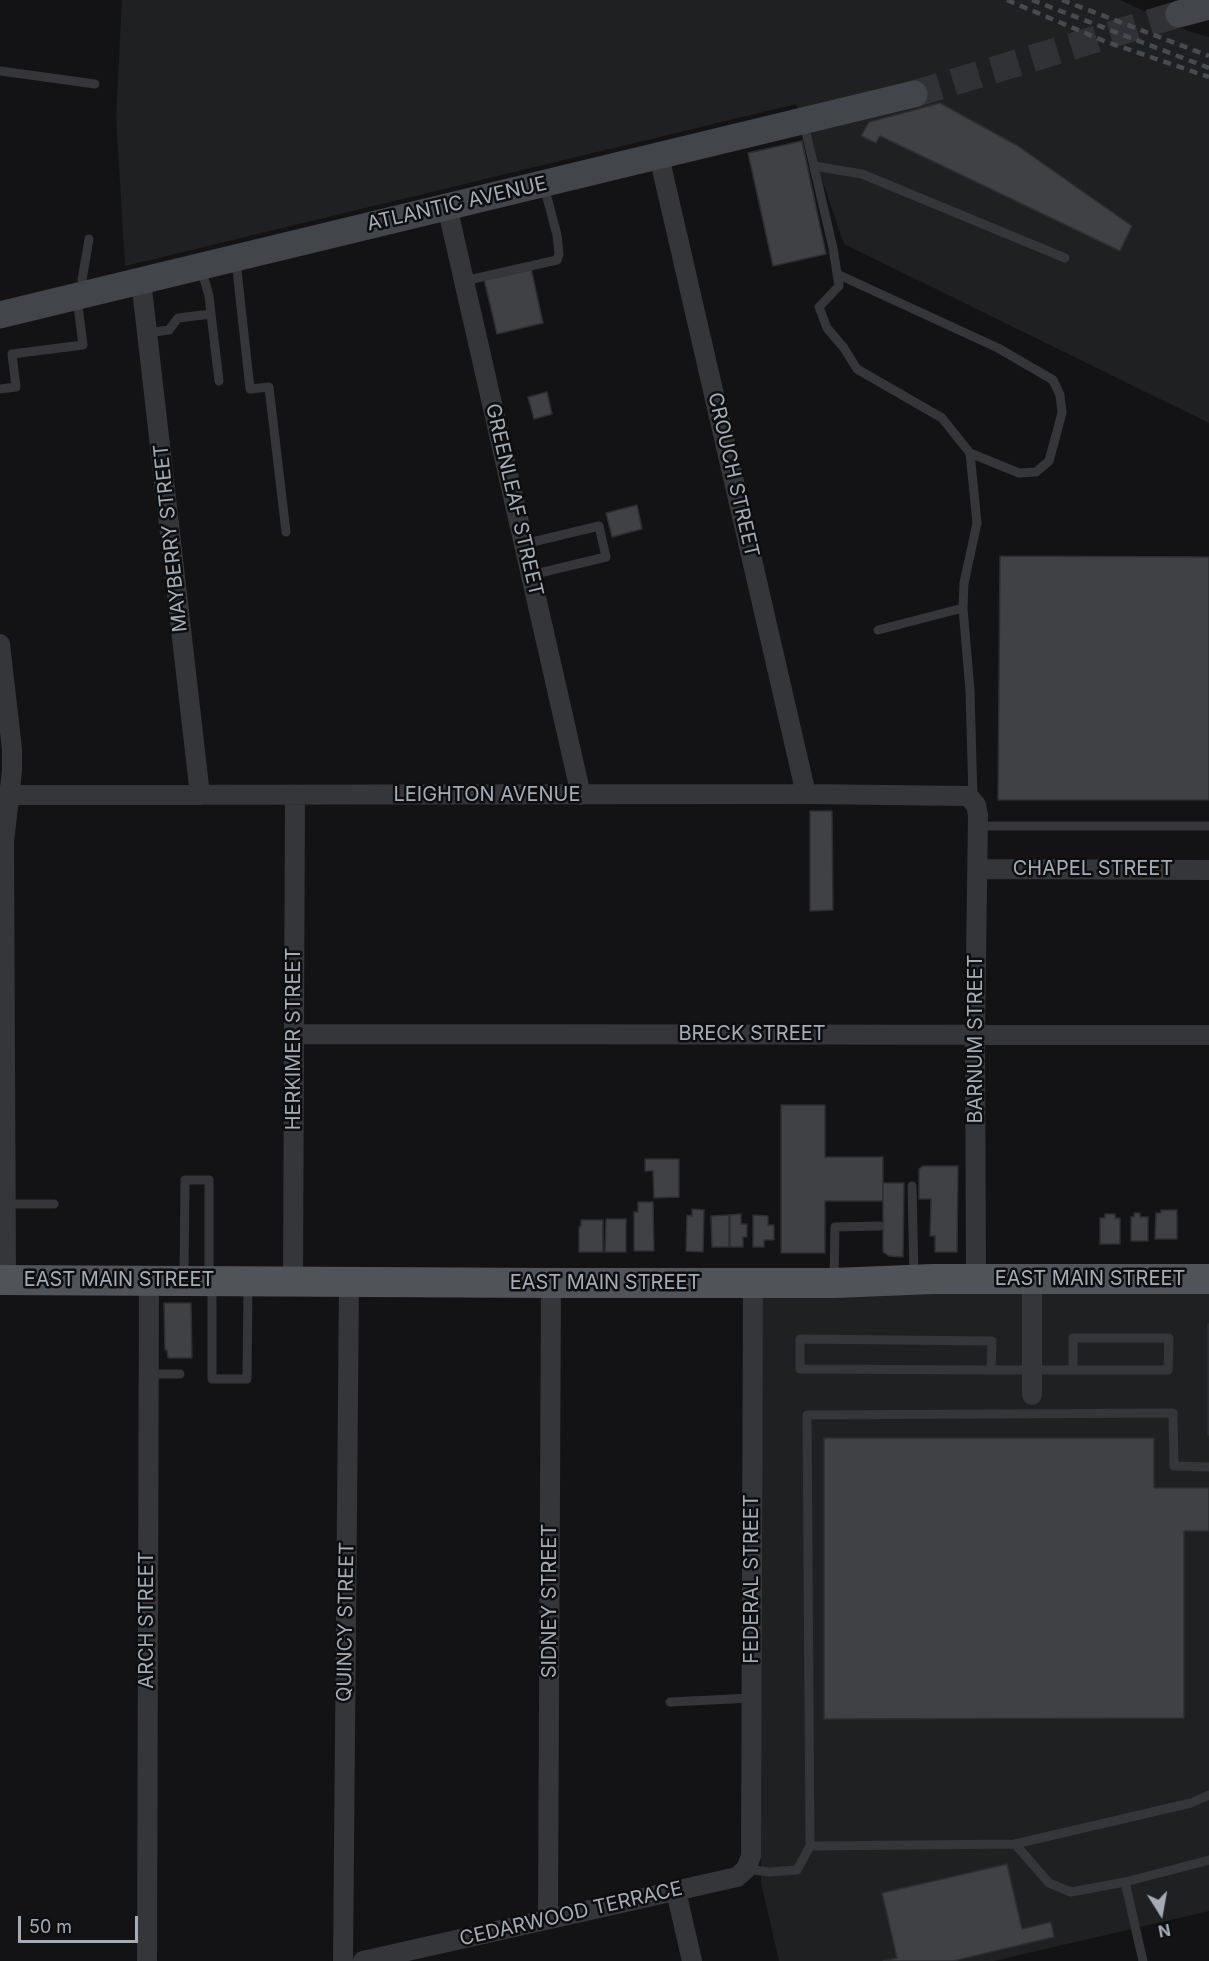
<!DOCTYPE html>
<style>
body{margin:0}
#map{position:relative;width:1209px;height:1961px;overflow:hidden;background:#131315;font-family:Inter,sans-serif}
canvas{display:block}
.north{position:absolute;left:1131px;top:1883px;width:60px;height:60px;-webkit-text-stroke:4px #0e0e10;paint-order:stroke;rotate:169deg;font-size:16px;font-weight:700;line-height:24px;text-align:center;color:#a4adb5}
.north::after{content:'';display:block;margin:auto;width:21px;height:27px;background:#a4adb5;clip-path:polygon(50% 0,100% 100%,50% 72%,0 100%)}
.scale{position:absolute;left:18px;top:1916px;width:120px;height:27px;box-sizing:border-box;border:3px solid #a4adb5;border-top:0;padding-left:8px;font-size:18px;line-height:21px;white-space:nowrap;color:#a4adb5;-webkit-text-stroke:4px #0e0e10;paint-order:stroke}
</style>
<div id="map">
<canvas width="1209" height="1961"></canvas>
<div class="north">N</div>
<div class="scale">50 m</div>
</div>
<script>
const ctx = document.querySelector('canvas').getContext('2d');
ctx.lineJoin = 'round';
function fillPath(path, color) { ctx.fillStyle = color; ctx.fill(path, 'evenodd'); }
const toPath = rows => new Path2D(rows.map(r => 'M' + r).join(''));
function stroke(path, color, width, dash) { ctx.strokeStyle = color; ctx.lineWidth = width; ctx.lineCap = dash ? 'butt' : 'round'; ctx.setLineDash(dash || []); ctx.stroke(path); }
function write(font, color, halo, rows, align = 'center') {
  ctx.font = font + ' Inter,sans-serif'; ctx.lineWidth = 5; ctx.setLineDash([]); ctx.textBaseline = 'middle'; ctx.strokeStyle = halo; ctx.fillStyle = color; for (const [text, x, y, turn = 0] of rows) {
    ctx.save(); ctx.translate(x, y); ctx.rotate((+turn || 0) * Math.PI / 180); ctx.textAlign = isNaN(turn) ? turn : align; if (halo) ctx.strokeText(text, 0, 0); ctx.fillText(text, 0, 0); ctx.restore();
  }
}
fillPath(toPath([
 [122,0,1120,0,1188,31,1209,37,1209,423,844,244,796,104,125,266,116,116],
 [1209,1292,1209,1911,994,1961,779,1961,761,1883,761,1303,763,1297,766,1294]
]), '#1f2022');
const building = toPath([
 [940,103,1018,146,1132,226,1120,251,880,136,876,143,861,136,869,122,940,103],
 [802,141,826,254,773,266,748,153,802,141],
 [531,268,543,323,497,334,484,279,531,268],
 [547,392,552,414,534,419,528,397,547,392],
 [637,505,642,529,612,537,606,513,637,505],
 [1000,556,1209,557,1209,800,998,800,1000,556],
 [810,811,832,811,833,910,810,911,810,811],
 [781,1105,825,1105,825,1157,883,1157,883,1201,825,1201,825,1253,781,1253,781,1105],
 [645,1159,679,1159,679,1197,654,1198,653,1171,645,1171,645,1159],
 [923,1166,958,1166,957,1252,935,1252,935,1236,930,1236,931,1199,919,1199,919,1169,923,1166],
 [883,1183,904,1183,903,1257,889,1256,883,1252,883,1183],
 [638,1202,653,1202,654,1251,634,1251,634,1212,638,1212,638,1202],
 [692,1209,704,1210,703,1252,686,1251,687,1215,692,1216,692,1209],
 [1161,1210,1177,1210,1177,1239,1155,1239,1156,1213,1161,1213,1161,1210],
 [1134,1213,1140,1213,1140,1217,1148,1217,1148,1241,1131,1241,1131,1217,1134,1217,1134,1213],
 [741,1214,741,1224,747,1224,747,1237,743,1237,743,1247,730,1247,730,1215,741,1214],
 [1105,1214,1115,1214,1115,1218,1120,1218,1120,1244,1100,1244,1100,1218,1105,1218,1105,1214],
 [729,1215,729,1247,712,1247,711,1216,729,1215],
 [753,1215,768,1216,768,1225,774,1225,774,1240,764,1240,764,1247,753,1247,753,1215],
 [606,1219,626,1219,626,1252,605,1252,606,1219],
 [581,1220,603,1220,603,1252,579,1252,579,1227,581,1226,581,1220],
 [164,1303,191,1303,192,1358,168,1358,167,1350,165,1350,164,1303],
 [1208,1324,1209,1324,1209,1435,1208,1435,1208,1324],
 [824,1438,1154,1438,1154,1488,1209,1488,1209,1531,1184,1531,1184,1718,824,1719,824,1438],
 [1007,1864,1022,1929,1051,1922,1054,1937,953,1961,883,1961,897,1958,882,1893,1007,1864]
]);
fillPath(building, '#3f4145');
stroke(building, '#2d2e31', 1.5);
stroke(toPath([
 [914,94,1179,14]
]), '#303235', 27, [27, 14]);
stroke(toPath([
 [0,71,95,84],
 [804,124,833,248,839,286,819,307,827,328,844,348,857,369,942,418,970,453,977,523,964,583,963,608,970,691,973,798],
 [814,166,862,174,1065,258],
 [236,261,250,389,269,387,286,532],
 [201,268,209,296,211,314],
 [837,274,998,348,1053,380,1060,395,1062,413,1049,461,1036,472,1019,473,970,453],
 [464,281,557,260,559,254,557,235,544,186],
 [85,291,82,280,89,239],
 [147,333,169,330,178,318,211,314,219,381],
 [0,389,16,387,12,354,83,345,77,298],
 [524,544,599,526,606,557,531,575],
 [878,630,963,608],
 [978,826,1209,826],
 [912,1186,914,1276],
 [5,1204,54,1204],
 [184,1278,185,1180,209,1180,209,1278],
 [834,1279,835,1227,880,1226],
 [212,1286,212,1379,247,1379,248,1284],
 [991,1370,992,1341,800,1339,800,1369,991,1370,1168,1370,1169,1338,1073,1338,1073,1370],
 [147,1374,180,1374],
 [1209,1467,1174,1466,1173,1413,807,1415,810,1846,1015,1844,1191,1803,1209,1795],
 [670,1702,752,1698],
 [1015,1844,1049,1883,1071,1892,1125,1882,1143,1961],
 [746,1869,769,1872,797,1870,810,1846],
 [1125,1882,1209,1860]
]), '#34363a', 9);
stroke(toPath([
 [659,156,806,794],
 [447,206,581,795],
 [141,280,200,795],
 [0,644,12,749,12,771,4,842,6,1280],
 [0,795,806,794,968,796,976,805,978,815,975,1034,976,1279],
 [977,869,1209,870],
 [294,1034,1209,1035],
 [1032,1279,1032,1395],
 [293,1282,295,796],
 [676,1891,692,1961],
 [548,1919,551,1283],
 [147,1961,149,1280],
 [343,1961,349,1283],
 [363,1961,737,1877,746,1869,751,1856,753,1283]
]), '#34363a', 20);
stroke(toPath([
 [1179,14,1209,6],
 [0,315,914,94]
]), '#42454a', 27);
stroke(toPath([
 [0,1280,551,1283,834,1283,933,1279,1209,1279]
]), '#505459', 30);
stroke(toPath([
 [1007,0,1104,41,1209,77],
 [1032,0,1209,68],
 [1062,0,1209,56]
]), '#474a4f', 4.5, [8, 6]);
write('20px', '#a4adb5', '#0e0e10', [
 ["ATLANTIC AVENUE",457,204,-13],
 ["CROUCH STREET",733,475,77],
 ["GREENLEAF STREET",514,500,77],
 ["MAYBERRY STREET",171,538,-96],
 ["LEIGHTON AVENUE",487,795],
 ["CHAPEL STREET",1093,869],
 ["BRECK STREET",752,1034],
 ["HERKIMER STREET",294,1039,-90],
 ["BARNUM STREET",976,1039,-90],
 ["EAST MAIN STREET",1090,1279],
 ["EAST MAIN STREET",119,1280],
 ["EAST MAIN STREET",605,1283],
 ["FEDERAL STREET",752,1579,-90],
 ["SIDNEY STREET",550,1601,-90],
 ["ARCH STREET",147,1620,-90],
 ["QUINCY STREET",346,1622,-89],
 ["CEDARWOOD TERRACE",571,1914,-13]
]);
</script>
